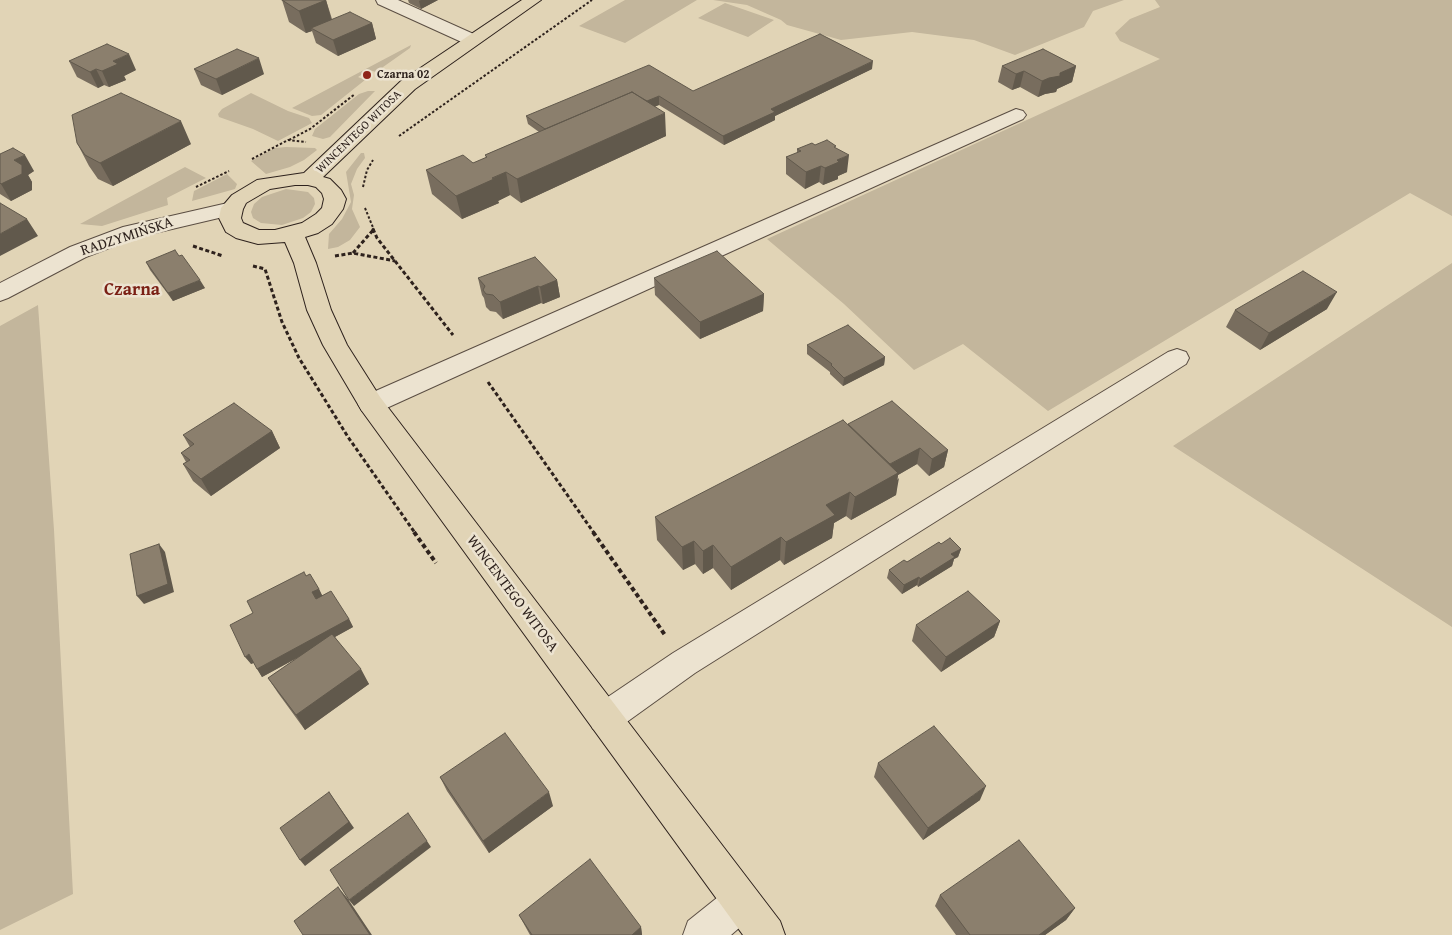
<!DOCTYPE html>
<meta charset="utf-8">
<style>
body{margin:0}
canvas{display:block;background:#e1d4b6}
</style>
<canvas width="1452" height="935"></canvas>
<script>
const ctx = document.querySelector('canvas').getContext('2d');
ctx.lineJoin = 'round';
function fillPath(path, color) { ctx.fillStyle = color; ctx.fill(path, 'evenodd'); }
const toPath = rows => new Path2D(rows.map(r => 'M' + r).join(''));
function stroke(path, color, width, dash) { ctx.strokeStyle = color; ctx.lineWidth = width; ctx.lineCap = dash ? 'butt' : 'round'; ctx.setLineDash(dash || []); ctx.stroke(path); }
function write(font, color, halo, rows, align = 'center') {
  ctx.font = font + ' "Gentium Book Plus",serif'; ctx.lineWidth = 5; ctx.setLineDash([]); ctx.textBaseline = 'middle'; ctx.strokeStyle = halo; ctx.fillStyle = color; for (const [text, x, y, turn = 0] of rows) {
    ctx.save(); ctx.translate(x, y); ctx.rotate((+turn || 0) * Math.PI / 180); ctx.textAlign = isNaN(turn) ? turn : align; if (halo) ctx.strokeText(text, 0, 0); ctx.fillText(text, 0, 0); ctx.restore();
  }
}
fillPath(toPath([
 [625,0,697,0,625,43,579,26],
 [713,0,1124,0,1093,11,1084,27,1015,55,974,40,912,32,841,40,787,25,781,20,747,5],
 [1155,0,1452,0,1452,216,1410,193,1048,411,963,344,914,370,844,304,767,239,1160,59,1120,41,1115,33,1130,19,1160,7],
 [725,3,774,20,748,37,698,18],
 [411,45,410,48,376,72,369,70,358,77,365,80,321,115,312,116,292,108],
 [368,91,375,91,330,137,323,139,312,136,315,129,359,94],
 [251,93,288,111,309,118,312,123,278,141,253,129,219,117,218,114,222,109],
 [286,147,315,148,317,150,304,160,290,167,266,174,251,161,275,148],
 [361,153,364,153,365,158,357,169,351,184,354,195,352,209,360,227,350,240,338,247,328,249,329,234,342,219,351,202,346,172],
 [185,167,206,178,167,198,168,205,102,226,80,224],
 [227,174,237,184,235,189,192,201,194,191],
 [286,189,308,192,314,198,315,204,311,212,303,218,282,225,261,223,253,218,251,212,254,204,262,197],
 [1452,263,1452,627,1173,446],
 [38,305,54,530,73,894,0,930,0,326]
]), '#c3b69c');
const minor = toPath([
 [376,0,398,0,478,36,481,40,478,44,472,45,466,44,378,4,376,0],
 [1016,109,1023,111,1026,115,1023,119,380,411,371,413,362,411,358,404,362,397,1016,109],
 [232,202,240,203,243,208,240,213,138,237,86,257,8,298,0,301,0,283,70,247,123,227,232,202],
 [1177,349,1186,352,1189,358,1186,364,695,673,617,729,605,733,593,729,588,718,593,707,673,653,1168,352,1177,349],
 [741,883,754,889,760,902,754,915,731,935,683,935,688,921,728,889,741,883]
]);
const major = toPath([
 [522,0,541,0,415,89,323,177,330,179,341,190,346,199,343,209,332,224,318,233,305,237,316,263,331,310,347,345,380,397,780,921,785,935,743,935,362,411,323,345,307,310,294,263,285,242,258,244,236,238,226,232,219,218,221,208,232,195,257,180,304,173,401,81,522,0],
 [295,185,308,185,316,187,322,193,324,199,322,208,316,214,302,223,275,230,259,230,243,223,241,218,243,209,246,203,270,189,295,185]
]);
stroke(minor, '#5b4e43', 2);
stroke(major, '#2e221d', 2);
stroke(toPath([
 [399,136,592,0],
 [289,140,310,129,355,94],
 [252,159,288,140,306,142],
 [196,187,229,171],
 [363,187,367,170,373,160],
 [365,208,374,230],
 [372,230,374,228]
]), '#2e221d', 2, [2.5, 2]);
stroke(toPath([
 [373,229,377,238,453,335],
 [193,246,223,256],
 [353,253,374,229],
 [335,256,353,253,395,261],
 [253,266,265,269,282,322,299,358,348,437,415,533],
 [488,382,594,533]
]), '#2e221d', 3, [4, 2.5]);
stroke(toPath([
 [414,532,436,563],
 [593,532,665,635]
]), '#2e221d', 4, [4.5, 3]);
fillPath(minor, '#ece3d0');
fillPath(major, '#e1d4b6');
fillPath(toPath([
 [282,0,326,0,332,19,372,23,376,39,338,56,316,43,312,31,306,33,289,22],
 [408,0,438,0,421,9,409,3],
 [69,61,136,70,124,76,126,80,109,87,104,85,98,88,77,77],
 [1002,66,1076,66,1072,82,1057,89,1056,92,1045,94,1038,97,1020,87,1012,90,998,82],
 [194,69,264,74,222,95,201,85],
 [872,69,775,116,775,120,724,145,659,105,655,106,666,136,521,203,510,195,498,201,499,203,462,219,432,194,426,170,473,163,486,158,485,155,539,132,528,124,526,116,693,91],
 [77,143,191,144,113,186,98,179,89,166],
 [815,145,836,148,847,172,838,176,838,179,823,185,819,182,805,189,786,174,786,157,797,153,797,149],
 [0,154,34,171,28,175,32,182,32,190,11,201,0,194],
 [146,262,205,288,173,301,150,270],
 [478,278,557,280,560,297,543,304,541,303,503,319,496,312,490,311,486,307,484,298,482,295],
 [654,278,764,294,763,311,700,339,655,295],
 [1327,309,1260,350,1226,327,1235,310],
 [807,345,885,357,884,365,843,386,830,374,830,372,807,354],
 [848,424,948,450,944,467,929,476,917,464,898,475,896,495,851,520,846,516,834,523,832,538,784,565,780,560,731,590,713,568,703,574,695,564,683,570,657,540,655,517],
 [272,431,280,448,211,496,193,481,183,464,186,462,181,453,190,447,183,435],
 [941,544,961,549,958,557,954,559,952,566,918,587,917,585,902,594,887,578,889,570,907,562],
 [307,576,319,589,322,596,349,619,353,627,335,637,369,684,305,730,278,693,268,678,301,656,262,677,254,663,251,664,253,613],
 [1000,621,994,637,941,672,912,641,916,625],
 [878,763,980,800,923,840,874,777],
 [440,777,553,806,489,853,447,791],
 [940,895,1075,908,1066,920,1045,935,956,935,935,906],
 [519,915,641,927,642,935,530,935,525,926]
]), '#786d5e');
fillPath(toPath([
 [326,0,332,22,311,28,312,31,306,33,299,11],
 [421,0,438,0,421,9,419,1],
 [372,23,376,39,338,56,333,40],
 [129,54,136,70,124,76,126,80,109,87,102,71,113,61],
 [259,58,264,74,222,95,216,79],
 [873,61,872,69,775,116,775,120,724,145,723,136,771,109],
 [1076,66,1072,82,1057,89,1056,92,1045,94,1038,97,1042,81],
 [96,69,104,85,98,88,90,72],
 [1024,71,1020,87,1012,90,1016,74],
 [659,96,659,105,569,144,568,136],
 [665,113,666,136,521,203,517,179],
 [181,121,191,144,113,186,100,163],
 [25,155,34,171,28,175,32,182,32,190,11,201,1,184,14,160],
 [849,155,847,172,838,176,838,179,823,185,825,168,837,160],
 [821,166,819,182,805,189,806,172],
 [506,172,510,195,498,201,499,203,462,219,456,196],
 [27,219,38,236,0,256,0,234],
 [200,280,205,288,173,301,168,293],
 [557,280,560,297,543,304,540,287],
 [538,286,541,303,503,319,500,302],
 [1337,292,1327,309,1260,350,1269,333],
 [764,294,763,311,700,339,700,322],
 [885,357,884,365,843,386,844,378],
 [272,431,280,448,211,496,201,479],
 [920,448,917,464,898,475,897,480,899,478,896,495,851,520,855,497,887,466],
 [948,450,944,467,929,476,932,459],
 [850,492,846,516,834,523,832,538,784,565,786,542,826,505],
 [781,537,780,560,731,590,731,567],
 [694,541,695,564,683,570,682,547],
 [159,544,165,552,174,592,144,604,137,596],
 [713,545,713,568,703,574,703,551],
 [961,549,958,557,954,559,952,566,918,587,920,579,951,554],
 [919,577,917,585,902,594,904,585],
 [319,589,323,597,317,600,312,592],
 [349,619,353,627,262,677,257,669],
 [1000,621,994,637,941,672,946,657],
 [249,654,255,662,251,664,245,657],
 [361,669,369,684,305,730,296,715],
 [986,786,980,800,923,840,928,828],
 [329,792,354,828,305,866,300,860],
 [549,792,553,806,489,853,483,841],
 [427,841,431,847,354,906,349,900],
 [338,887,348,899,372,935,370,935],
 [1075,908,1066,920,1045,935,1039,935],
 [641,927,642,935,632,935]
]), '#61594c');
const building = toPath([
 [282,0,326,0,299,11,282,0],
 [350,12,372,23,333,40,311,28,350,12],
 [820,34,873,61,771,109,775,112,723,136,659,96,647,101,632,92,545,129,526,116,649,65,693,91,820,34],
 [107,44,129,54,113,61,118,64,102,71,96,69,90,72,69,61,107,44],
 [237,49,259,58,216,79,194,69,237,49],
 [1043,49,1076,66,1060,73,1060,76,1049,78,1042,81,1024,71,1016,74,1002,66,1043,49],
 [632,92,665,113,517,179,506,172,492,178,494,179,456,196,426,170,463,155,473,163,487,157,485,155,632,92],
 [121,93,181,121,100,163,85,155,77,143,72,115,121,93],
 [827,140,836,146,834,147,849,155,837,160,839,162,825,168,821,166,806,172,786,157,801,151,797,149,812,143,815,145,827,140],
 [13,148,25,155,14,160,22,165,22,174,1,184,0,183,0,154,13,148],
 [0,203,27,219,0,234,0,203],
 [175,250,179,256,182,255,200,280,168,293,146,262,175,250],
 [717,251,764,294,700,322,654,278,717,251],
 [535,257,557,280,540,287,538,286,500,302,493,295,486,294,483,290,485,286,478,278,535,257],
 [1303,271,1337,292,1269,333,1235,310,1303,271],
 [848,325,885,357,844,378,831,365,832,364,807,345,848,325],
 [892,401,948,450,932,459,920,448,890,464,848,424,892,401],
 [234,403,272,431,201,479,183,464,190,460,181,453,194,444,183,435,234,403],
 [843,420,898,473,855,497,850,492,826,505,835,515,786,542,781,537,731,567,713,545,703,551,694,541,682,547,655,517,843,420],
 [950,538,961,549,951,554,955,557,920,579,919,577,904,585,889,570,904,560,907,562,939,542,941,544,950,538],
 [159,544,168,584,137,596,130,554,159,544],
 [304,572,306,576,310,574,319,589,312,592,316,599,331,591,349,619,257,669,249,654,245,657,230,625,253,613,247,601,304,572],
 [968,591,1000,621,946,657,916,625,968,591],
 [332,634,361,669,296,715,268,678,332,634],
 [934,726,986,786,928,828,878,763,934,726],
 [505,733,549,792,483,841,440,777,505,733],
 [329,792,349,822,300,860,280,828,329,792],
 [408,813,427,841,349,900,330,870,408,813],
 [1019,840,1075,908,1039,935,970,935,940,895,1019,840],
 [590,859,641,927,632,935,532,935,519,915,590,859],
 [338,887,370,935,303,935,294,921,338,887]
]);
fillPath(building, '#8b7f6d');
stroke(building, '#61594c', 1);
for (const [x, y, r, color] of [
 [367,75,5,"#8f2418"]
]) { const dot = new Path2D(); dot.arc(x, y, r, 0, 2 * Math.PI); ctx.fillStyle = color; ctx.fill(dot); stroke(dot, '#ece3d0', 2); }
write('bold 12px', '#2e221d', '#ece3d0', [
 ["Czarna 02",377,75]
], 'left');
write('12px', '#2e221d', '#ece3d0', [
 ["WINCENTEGO WITOSA",359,132,-44]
]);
write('15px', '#2e221d', '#ece3d0', [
 ["RADZYMIŃSKA",127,237,-18],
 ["WINCENTEGO WITOSA",512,594,53]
]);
write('bold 18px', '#7a1f14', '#ece3d0', [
 ["Czarna",132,290]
]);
</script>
